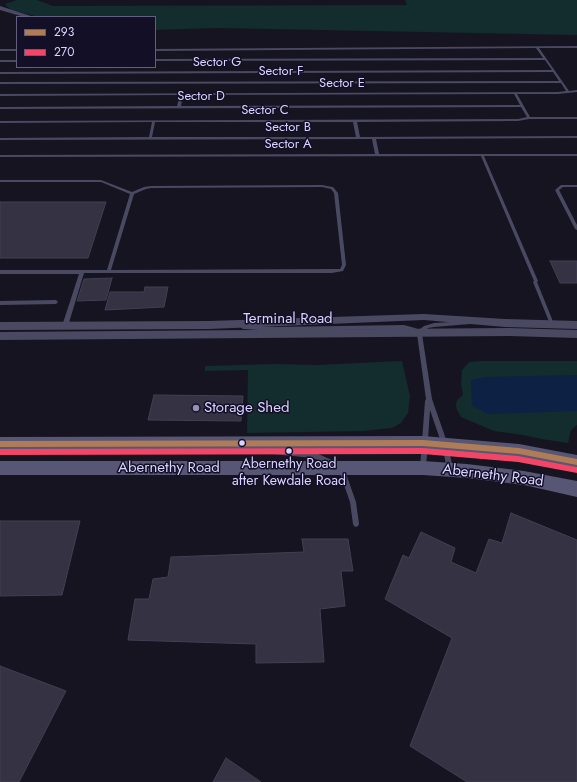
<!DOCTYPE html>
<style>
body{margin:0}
#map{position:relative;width:577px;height:782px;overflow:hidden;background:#161421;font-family:Jost,sans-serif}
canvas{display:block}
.legend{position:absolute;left:16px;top:16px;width:140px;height:52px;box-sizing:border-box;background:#130f26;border:1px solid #625e7d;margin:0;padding:5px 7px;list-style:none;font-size:12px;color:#d9d4ff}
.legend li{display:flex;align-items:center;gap:8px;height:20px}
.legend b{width:20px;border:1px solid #625e7d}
</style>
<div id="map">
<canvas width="577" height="782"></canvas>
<ul class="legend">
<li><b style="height:5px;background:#b07c57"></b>293</li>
<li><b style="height:5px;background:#f34667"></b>270</li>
</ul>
</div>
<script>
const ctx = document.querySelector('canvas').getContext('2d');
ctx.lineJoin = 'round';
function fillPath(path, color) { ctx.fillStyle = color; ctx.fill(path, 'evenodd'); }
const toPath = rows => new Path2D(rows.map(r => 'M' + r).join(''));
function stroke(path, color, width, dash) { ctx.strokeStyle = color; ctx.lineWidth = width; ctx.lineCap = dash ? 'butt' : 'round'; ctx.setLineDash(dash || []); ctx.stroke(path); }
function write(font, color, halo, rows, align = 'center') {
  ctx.font = font + ' Jost,sans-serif'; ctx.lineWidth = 3; ctx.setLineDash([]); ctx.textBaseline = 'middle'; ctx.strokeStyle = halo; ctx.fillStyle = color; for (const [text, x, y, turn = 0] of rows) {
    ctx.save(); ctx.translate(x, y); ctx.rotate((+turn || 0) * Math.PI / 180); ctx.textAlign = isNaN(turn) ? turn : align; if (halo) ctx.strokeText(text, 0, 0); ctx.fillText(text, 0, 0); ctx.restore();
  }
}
fillPath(toPath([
 [17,0,37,0,53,6,407,5,405,0,577,0,577,35,217,28,155,30,155,17,39,17,12,10,6,6,5,4],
 [402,361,410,396,408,413,401,423,392,428,364,431,247,433,248,370,205,371,205,366,274,364,317,365],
 [480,361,577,361,577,425,571,430,568,443,541,439,523,435,494,431,461,417,457,410,456,405,457,400,463,395,461,384,462,370,469,362]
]), '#132c2d');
fillPath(toPath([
 [577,375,577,411,488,414,472,406,471,380,486,377]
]), '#0d2144');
const building = toPath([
 [0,202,106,202,88,258,0,258,0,202],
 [550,261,577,261,577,283,560,283,550,261],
 [112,278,106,300,77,301,84,279,112,278],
 [145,287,168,287,164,307,105,310,110,292,144,292,145,287],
 [154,395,243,396,241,421,148,420,154,395],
 [511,513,577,540,577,782,467,782,410,746,452,638,385,599,403,555,409,558,421,532,455,548,451,562,476,573,489,539,502,543,511,513],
 [0,521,80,521,62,595,0,596,0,521],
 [302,539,348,539,353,571,341,571,345,606,320,609,324,662,256,663,256,644,128,640,135,599,149,599,153,579,168,577,171,557,304,552,302,539],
 [0,666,66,691,19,782,0,782,0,666],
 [226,758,261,782,213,782,226,758]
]);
fillPath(building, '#343243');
stroke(building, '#433f54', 1);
fillPath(toPath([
 [577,46,577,48,539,48,569,91,577,90,577,92,558,94,517,94,530,117,577,117,577,119,529,119,518,121,357,122,360,137,577,136,577,138,376,139,379,154,577,154,577,156,484,156,538,281,537,282,554,324,552,326,550,324,533,282,534,281,481,156,0,157,0,155,375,154,372,139,0,140,0,138,149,137,152,122,0,123,0,121,518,119,527,117,521,107,0,109,0,107,177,106,180,95,0,96,0,94,558,92,566,91,561,83,0,84,0,82,559,81,553,72,0,74,0,72,552,70,545,60,155,61,155,59,543,58,536,48,155,51,155,49,577,46],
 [514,94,520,105,181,106,183,95,514,94],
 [155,122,353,122,356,137,152,137,155,122],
 [0,49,17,49,17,51,0,51,0,49],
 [0,60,17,60,17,62,0,62,0,60],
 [0,180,101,180,132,192,144,187,151,186,322,185,332,187,333,187,338,193,346,265,343,271,332,273,84,273,68,326,65,328,62,326,79,274,0,274,0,270,107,270,130,194,101,182,0,182,0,180],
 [322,187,331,189,334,193,342,265,340,269,332,269,111,270,134,194,146,189,151,188,322,187],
 [561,185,577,185,577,187,563,187,559,190,577,225,577,230,575,229,555,190,561,185],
 [56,300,58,302,56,304,0,305,0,301,56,300],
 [468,321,470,323,470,324,434,327,428,328,422,334,432,399,448,445,453,469,452,471,450,472,448,471,447,469,442,445,430,410,426,468,425,470,423,471,421,470,420,468,425,401,426,399,417,334,412,330,404,329,274,331,243,329,240,327,243,325,274,327,404,325,415,328,419,330,424,326,434,323,468,321],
 [263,445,272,448,314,452,334,461,335,463,334,465,332,466,313,458,272,454,261,450,260,448,261,446,263,445],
 [341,465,343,466,344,468,356,502,359,524,358,526,356,527,354,526,353,524,350,502,338,468,339,466,341,465]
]), '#4a4962');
fillPath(toPath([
 [0,6,31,16,32,17,24,17,0,10,0,6],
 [424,314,505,319,577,321,577,329,505,327,424,320,209,329,0,330,0,322,209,321,424,314],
 [509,328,577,330,577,338,509,336,0,340,0,332,509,328]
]), '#4a4962');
fillPath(toPath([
 [423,436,519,444,577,455,577,469,519,458,423,450,0,451,0,437,423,436],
 [0,461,423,461,467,464,524,471,577,481,577,497,524,485,467,478,423,475,0,475,0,461]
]), '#575674');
fillPath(toPath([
 [423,440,519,448,577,459,577,465,519,454,423,446,0,447,0,441,423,440]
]), '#b07c57');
fillPath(toPath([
 [423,448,518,456,576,467,577,467,577,473,518,462,423,454,0,455,0,449,423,448]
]), '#f34667');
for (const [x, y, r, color] of [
 [196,408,4,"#9591b1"],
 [242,443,3.5,"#d9d4ff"],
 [289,451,3.5,"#d9d4ff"]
]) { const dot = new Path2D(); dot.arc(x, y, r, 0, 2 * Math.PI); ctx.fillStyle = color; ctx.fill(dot); stroke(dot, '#130f26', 1.5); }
write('13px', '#d9d4ff', '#130f26', [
 ["Sector G",217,63],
 ["Sector F",281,72],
 ["Sector E",342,84],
 ["Sector D",201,97],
 ["Sector C",265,111],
 ["Sector B",288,128],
 ["Sector A",288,145]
]);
write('14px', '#d9d4ff', '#130f26', [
 ["Abernethy Road",289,465],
 ["after Kewdale Road",289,482]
]);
write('15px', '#d9d4ff', '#130f26', [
 ["Terminal Road",288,319],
 ["Abernethy Road",169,468],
 ["Abernethy Road",493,476,7]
]);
write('15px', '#d9d4ff', '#130f26', [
 ["Storage Shed",204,408]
], 'left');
</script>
